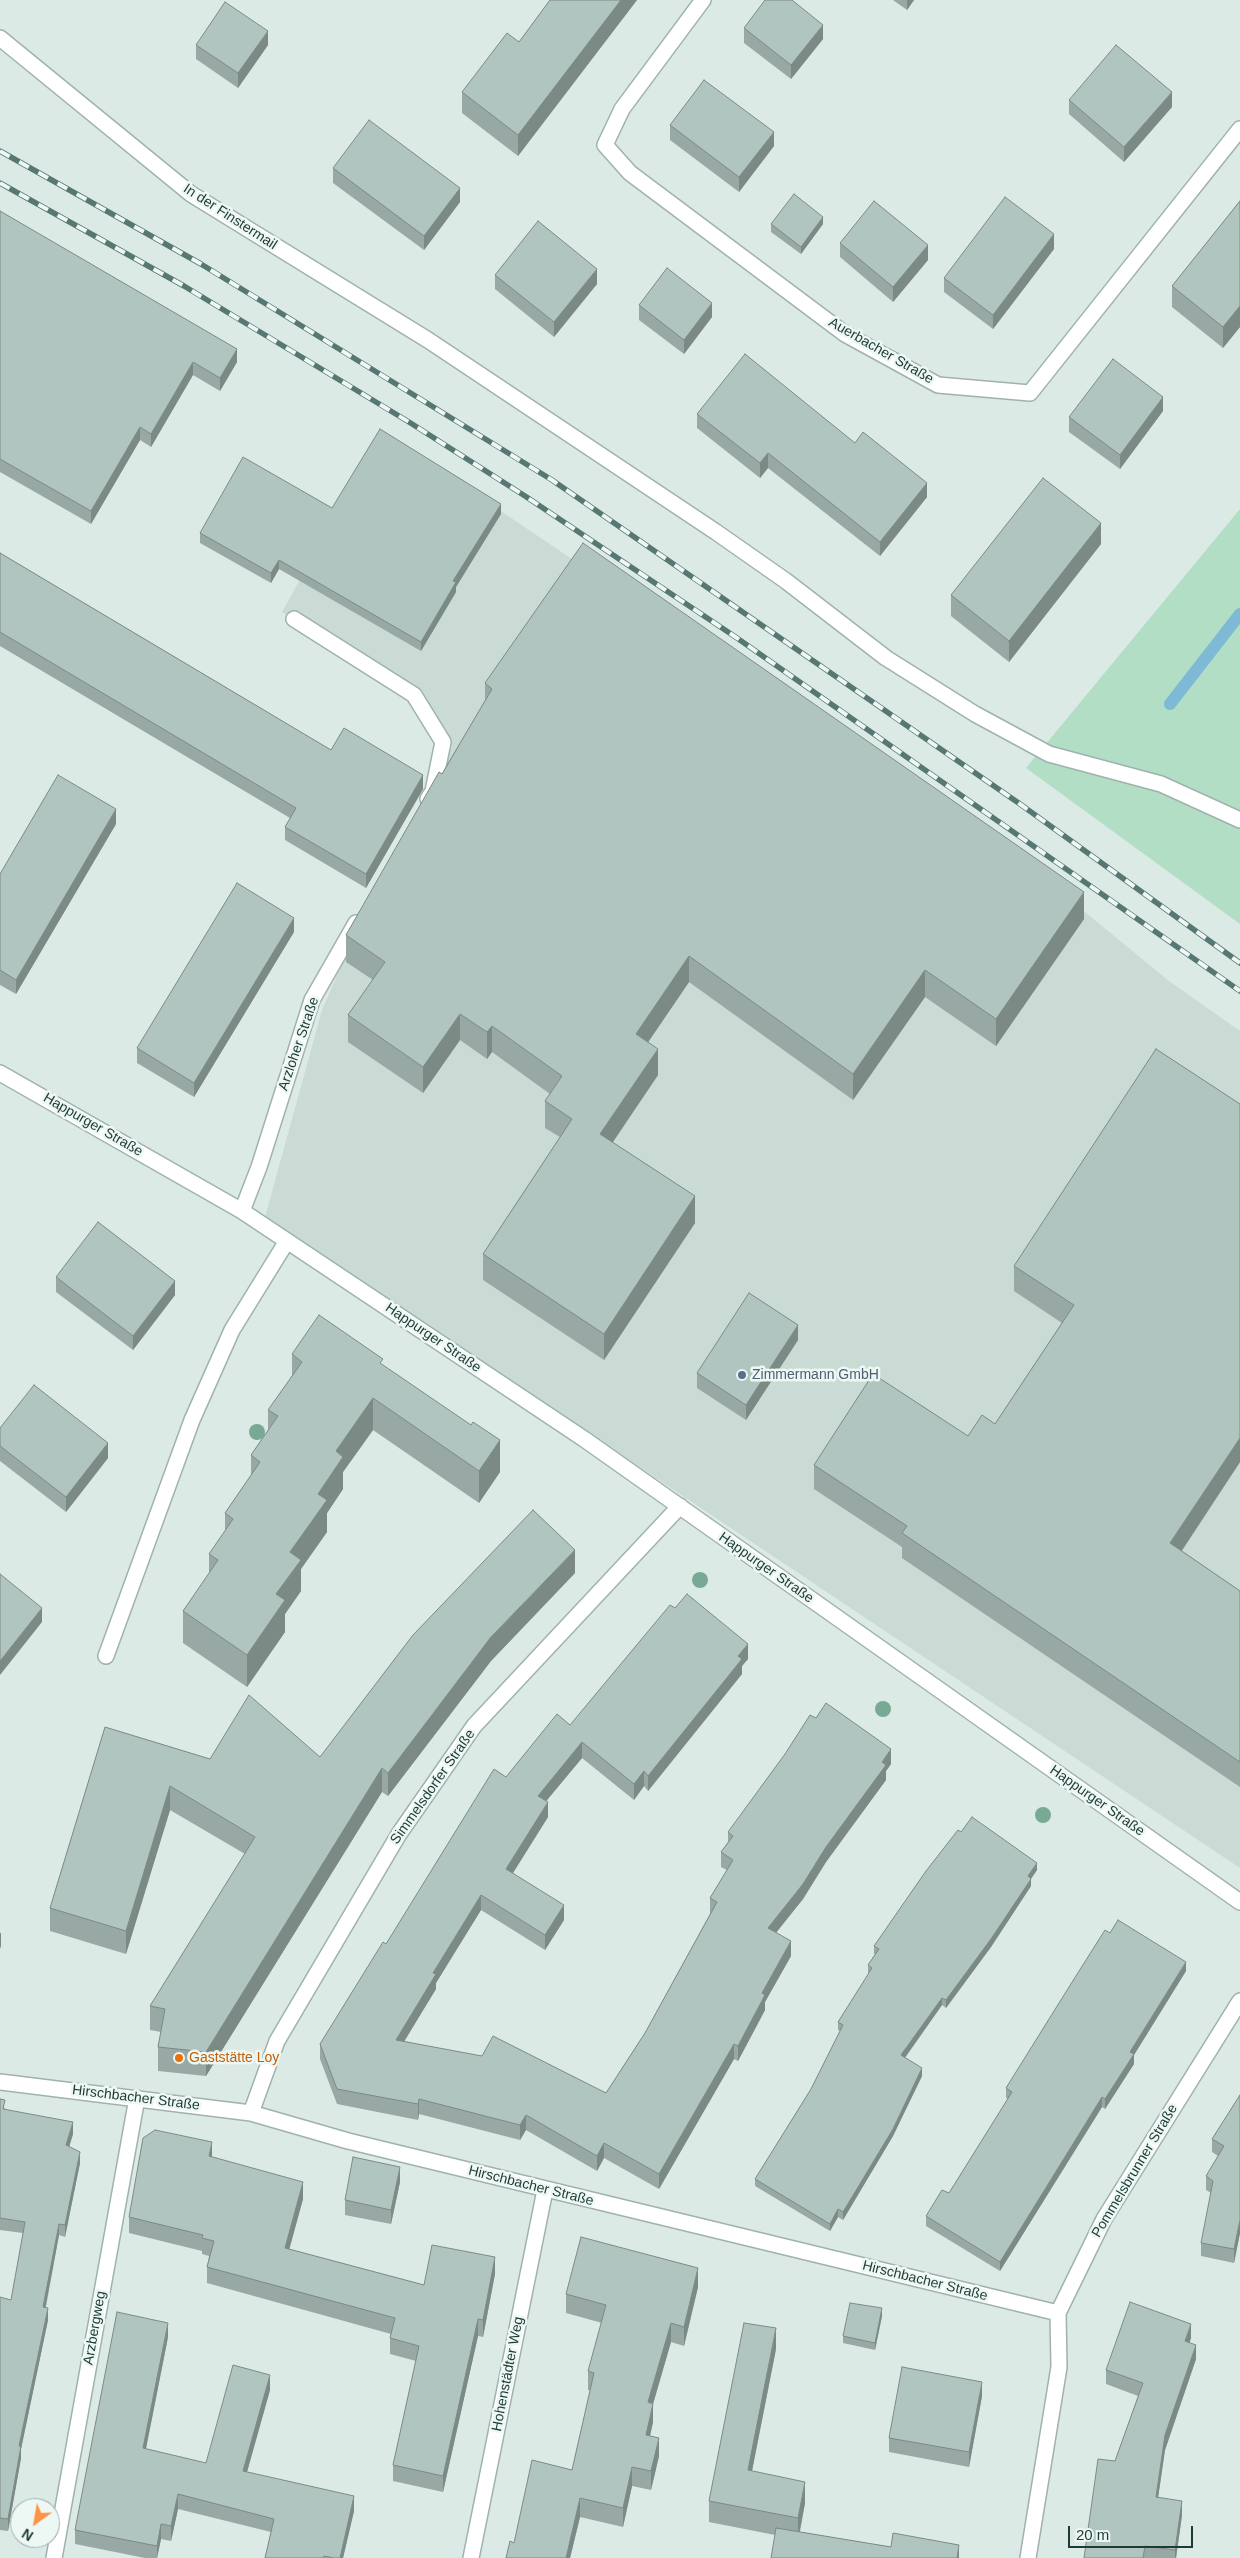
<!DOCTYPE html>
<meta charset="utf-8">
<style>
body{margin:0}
#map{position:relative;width:1240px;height:2558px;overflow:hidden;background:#dceae6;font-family:Helvetica,sans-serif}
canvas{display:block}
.north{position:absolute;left:10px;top:2498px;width:50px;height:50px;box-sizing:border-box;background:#edf7f3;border:1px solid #9aaba8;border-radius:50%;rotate:212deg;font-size:14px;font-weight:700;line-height:20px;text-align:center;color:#1d3a37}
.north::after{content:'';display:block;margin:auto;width:18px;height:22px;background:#ff9245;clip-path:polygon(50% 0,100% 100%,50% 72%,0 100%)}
.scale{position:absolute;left:1068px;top:2526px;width:125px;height:22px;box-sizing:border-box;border:2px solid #1d3a37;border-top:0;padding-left:6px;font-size:15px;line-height:18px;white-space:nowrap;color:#1d3a37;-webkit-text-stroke:4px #edf7f3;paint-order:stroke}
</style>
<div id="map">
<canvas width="1240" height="2558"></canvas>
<div class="north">N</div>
<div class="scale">20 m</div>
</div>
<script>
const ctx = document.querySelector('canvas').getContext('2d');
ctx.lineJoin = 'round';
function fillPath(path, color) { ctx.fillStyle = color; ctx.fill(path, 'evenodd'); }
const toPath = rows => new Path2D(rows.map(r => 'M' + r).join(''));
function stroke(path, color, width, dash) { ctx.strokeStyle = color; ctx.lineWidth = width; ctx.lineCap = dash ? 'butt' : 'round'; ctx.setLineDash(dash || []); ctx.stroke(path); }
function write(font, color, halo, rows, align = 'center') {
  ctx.font = font + ' Helvetica,sans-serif'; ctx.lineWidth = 5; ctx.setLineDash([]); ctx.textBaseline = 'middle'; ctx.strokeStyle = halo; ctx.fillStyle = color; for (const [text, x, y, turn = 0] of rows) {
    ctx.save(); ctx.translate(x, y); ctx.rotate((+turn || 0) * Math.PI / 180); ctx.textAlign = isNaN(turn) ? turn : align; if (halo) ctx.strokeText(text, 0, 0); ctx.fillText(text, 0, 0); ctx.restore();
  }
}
fillPath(toPath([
 [382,431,1035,871,1169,981,1240,1031,1240,1868,265,1217,322,1010,342,964,452,747,419,693,282,612]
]), '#cadad5');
fillPath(toPath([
 [1240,509,1240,924,1026,768]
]), '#b2dec5');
stroke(toPath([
 [1170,704,1240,614]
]), '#7eb9d6', 12);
const minor = toPath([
 [703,0,622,109,605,145,630,173,845,334,938,385,1030,393,1240,129],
 [0,38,191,194,428,340,716,532,786,581,886,658,975,714,1049,754,1161,784,1240,820],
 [294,619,414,695,443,742,433,791,428,799],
 [0,1073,242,1211,584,1439,1240,1902],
 [242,1211,259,1167,312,1000,356,923],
 [106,1656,192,1420,232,1330,287,1241],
 [0,2082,251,2113,348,2141,1058,2313],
 [251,2113,277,2041,399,1834,474,1726,680,1506],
 [54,2558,137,2098],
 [471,2558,545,2190],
 [1028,2558,1059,2367,1058,2313,1104,2219,1240,2001]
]);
stroke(minor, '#9fb2ae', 18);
stroke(minor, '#fff', 15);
const rail = toPath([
 [0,151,201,264,552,480,1020,804,1240,963],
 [0,183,184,286,409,422,525,496,737,638,1240,991]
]);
stroke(rail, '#577773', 5.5);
stroke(rail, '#edf7f3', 4, [11]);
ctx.fillStyle = '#77a994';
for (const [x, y] of [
 [257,1432],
 [700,1580],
 [883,1709],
 [1043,1815]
]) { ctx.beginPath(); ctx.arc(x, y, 8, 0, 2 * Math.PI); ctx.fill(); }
fillPath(toPath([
 [550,0,637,0,518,156,462,113,462,92,519,42],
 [893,0,914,0,907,10],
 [744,28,823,39,791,79,744,43],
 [196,45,268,45,238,88,196,59],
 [1069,100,1172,107,1124,162,1069,114],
 [670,125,774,146,739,192,670,140],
 [333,168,460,202,424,250,333,183],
 [1240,201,1240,327,1223,348,1172,307,1172,286],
 [0,211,237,362,220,391,193,375,151,447,140,440,91,524,0,472],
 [771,224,823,224,801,254,771,232],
 [840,243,928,260,893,302,840,257],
 [1054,249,993,329,944,292,944,278],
 [495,275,597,284,554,337,495,289],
 [639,305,712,317,684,354,639,320],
 [1163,411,1120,469,1069,432,1069,417],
 [697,414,855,443,927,497,880,556,768,468,760,478,697,428],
 [332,508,501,514,456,587,456,592,421,651,279,569,271,583,200,543,200,533],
 [1101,544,1009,662,951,616,951,595],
 [0,553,331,750,423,789,366,888,285,840,285,827,290,818,0,646],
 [485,683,1084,919,996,1046,925,997,853,1100,689,982,648,1042,658,1075,613,1142,695,1223,604,1360,483,1280,483,1254,560,1137,545,1128,545,1101,550,1094,492,1052,487,1059,460,1040,423,1093,348,1042,348,1015,373,980,346,962,346,935,485,701],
 [116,824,16,994,0,985,0,874],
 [294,932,194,1097,137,1063,137,1048],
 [1240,1104,1240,1462,1182,1551,1240,1591,1240,1787,902,1558,902,1547,814,1489,814,1465,968,1436,995,1424,1062,1323,1014,1291,1014,1266],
 [56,1277,175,1295,133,1350,56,1292],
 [798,1340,746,1420,697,1388,697,1373],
 [292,1354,383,1365,500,1472,479,1503,373,1430,343,1472,343,1489,327,1513,327,1532,301,1569,301,1591,285,1614,285,1632,247,1687,183,1643,183,1611,209,1574,209,1554,225,1531,225,1513,251,1475,251,1455,268,1430,268,1410,292,1376],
 [0,1428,108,1458,66,1512,0,1461],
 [575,1573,491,1661,388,1796,382,1792,206,2076,158,2071,158,2047,161,2032,150,2030,150,2006,245,1854,170,1810,126,1954,50,1931,50,1908,105,1727,210,1759,320,1757],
 [748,1659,742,1666,742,1674,648,1791,644,1786,634,1800,582,1758,546,1801,548,1817,513,1873,564,1920,545,1950,481,1910,436,1983,436,1989,404,2041,606,2093,645,2033,710,1914,710,1898,727,1870,721,1867,721,1852,728,1842,728,1832,891,1764,886,1771,886,1780,826,1862,803,1899,776,1932,791,1956,765,2002,765,2010,738,2061,734,2059,659,2189,604,2158,597,2171,526,2130,520,2140,419,2114,418,2120,337,2104,320,2059,320,2044,386,1944,506,1777,570,1725],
 [961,1832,1037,1870,1031,1879,1031,1886,991,1947,946,2008,942,2005,905,2058,922,2076,893,2136,843,2220,838,2217,830,2231,755,2186,755,2179,811,2089,840,2031,838,2030,838,2022,869,1974,868,1973,868,1965,875,1954,874,1954,874,1946],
 [1110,1933,1186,1971,1134,2055,1134,2064,1105,2109,1102,2107,1000,2271,926,2226,926,2216,949,2193,1008,2099,1006,2098,1006,2088],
 [1240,2095,1240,2233,1234,2263,1201,2256,1201,2243,1211,2193,1206,2190,1206,2176,1218,2156,1212,2152,1212,2139],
 [0,2099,5,2109,73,2134,69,2147,80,2163,65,2237,59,2235,46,2307,48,2320,21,2449,21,2458,8,2531,0,2530,0,2297,11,2300,23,2233,0,2230],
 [212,2157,303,2199,289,2249,424,2285,495,2274,483,2337,478,2336,443,2492,393,2481,393,2465,416,2361,390,2354,390,2338,391,2334,207,2283,207,2267,209,2256,202,2254,202,2251,129,2233,129,2217],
 [400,2182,391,2224,345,2215,345,2200],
 [698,2287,684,2346,671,2342,653,2404,653,2422,650,2436,659,2456,651,2490,632,2486,623,2527,580,2517,570,2558,506,2558,514,2543,572,2470,590,2390,588,2390,588,2371,602,2323,566,2313,566,2294],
 [882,2316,875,2350,843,2343,843,2336],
 [168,2337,146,2449,206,2463,270,2390,247,2472,354,2511,343,2558,265,2558,271,2532,178,2509,171,2541,161,2539,157,2558,145,2558,75,2544,75,2530],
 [1191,2338,1189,2343,1196,2359,1165,2450,1158,2497,1182,2515,1176,2558,1084,2558,1115,2461,1138,2396,1106,2384,1106,2370],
 [776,2349,752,2471,805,2503,800,2532,959,2558,775,2535,709,2522,709,2501],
 [982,2396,969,2467,889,2452,889,2438]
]), '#98a9a5');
fillPath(toPath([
 [621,0,637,0,518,156,518,135],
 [907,0,914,0,907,10],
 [823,25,823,39,791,79,791,65],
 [268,31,268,45,238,88,238,73],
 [1172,92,1172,107,1124,162,1124,147],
 [774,132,774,146,739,192,739,177],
 [460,188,460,202,424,250,424,236],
 [823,217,823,224,801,254,801,247],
 [1054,234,1054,249,993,329,993,315],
 [928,245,928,260,893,302,893,287],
 [597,269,597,284,554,337,554,322],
 [712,303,712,317,684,354,684,340],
 [1240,306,1240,327,1223,348,1223,327],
 [237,349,237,362,220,391,220,378],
 [193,362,193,375,151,447,151,434],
 [1163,397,1163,411,1120,469,1120,455],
 [140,427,140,440,91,524,91,511],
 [768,453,768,468,760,478,760,463],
 [927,483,927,497,880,556,880,542],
 [501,504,501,514,456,587,456,592,421,651,421,642,453,581],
 [1101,523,1101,544,1009,662,1009,641],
 [279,560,279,569,271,583,271,573],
 [423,775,423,789,366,888,366,874],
 [116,809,116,824,16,994,16,980],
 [1084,892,1084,919,996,1046,996,1019],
 [294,918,294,932,194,1097,194,1083],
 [689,956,689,982,636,1060,636,1034],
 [925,970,925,997,853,1100,853,1074],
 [460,1014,460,1040,423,1093,423,1067],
 [492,1026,492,1052,487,1059,487,1032],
 [658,1049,658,1075,600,1161,600,1134],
 [695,1196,695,1223,604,1360,604,1334],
 [175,1281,175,1295,133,1350,133,1336],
 [798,1325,798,1340,746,1420,746,1405],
 [373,1398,373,1430,343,1472,343,1489,327,1513,327,1532,301,1569,301,1591,285,1614,285,1632,247,1687,247,1655,276,1594,290,1552,318,1494,336,1451],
 [1240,1438,1240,1462,1170,1568,1170,1543],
 [500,1440,500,1472,479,1503,479,1471],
 [108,1443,108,1458,66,1512,66,1497],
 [575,1550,575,1573,491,1661,388,1796,388,1773,491,1637],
 [42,1608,42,1622,0,1675,0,1661],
 [748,1644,748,1659,742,1666,742,1674,648,1791,648,1776,738,1656],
 [582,1742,582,1758,538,1811,538,1796],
 [891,1749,891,1764,886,1771,886,1780,826,1862,803,1899,768,1943,768,1928,826,1847],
 [382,1768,382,1792,206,2076,206,2052],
 [644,1771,644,1786,634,1800,634,1784],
 [170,1786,170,1810,126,1954,126,1931],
 [548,1802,548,1817,506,1884,506,1869],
 [1037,1863,1037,1870,1028,1883,1028,1876],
 [1031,1879,1031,1886,991,1947,946,2008,946,2000],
 [481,1895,481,1910,436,1983,436,1989,396,2055,396,2040,433,1973],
 [564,1905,564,1920,545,1950,545,1935],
 [1,1932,1,1946,0,1949,0,1934],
 [791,1941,791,1956,765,2002,765,2010,738,2061,738,2046,762,1993],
 [1186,1962,1186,1971,1134,2055,1134,2064,1105,2109,1105,2099,1130,2052],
 [942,1998,942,2005,901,2063,901,2055],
 [734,2044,734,2059,659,2189,659,2174],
 [922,2068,922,2076,893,2136,843,2220,843,2212],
 [1102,2097,1102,2107,1000,2271,1000,2262],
 [419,2099,419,2114,418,2120,418,2104],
 [526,2115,526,2130,520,2140,520,2125],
 [73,2122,73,2134,66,2157,66,2145],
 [212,2142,212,2159,209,2156],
 [604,2143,604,2158,597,2171,597,2156],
 [80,2152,80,2163,65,2237,65,2225],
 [400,2167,400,2182,391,2224,391,2210],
 [303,2182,303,2199,285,2265,285,2248],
 [838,2209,838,2217,830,2231,830,2224],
 [1240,2219,1240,2233,1234,2263,1234,2249],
 [59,2224,59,2235,43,2319,43,2307],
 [495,2257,495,2274,483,2337,483,2320],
 [698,2268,698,2287,684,2346,684,2327],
 [48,2308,48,2320,21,2449,21,2458,8,2531,8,2519,19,2446],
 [882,2308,882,2316,875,2350,875,2343],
 [478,2319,478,2336,443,2492,443,2476],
 [168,2323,168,2337,143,2463,143,2448],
 [671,2323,671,2342,653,2404,653,2422,646,2454,646,2435,648,2402],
 [1191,2324,1191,2338,1185,2356,1185,2341],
 [776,2328,776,2349,748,2491,748,2470],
 [1196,2345,1196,2359,1165,2450,1156,2512,1156,2497,1165,2435],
 [270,2375,270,2390,243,2486,243,2471],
 [982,2382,982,2396,969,2467,969,2452],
 [659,2438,659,2456,651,2490,651,2471],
 [632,2467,632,2486,623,2527,623,2508],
 [805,2482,805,2503,798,2539,798,2518],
 [178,2494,178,2509,171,2541,171,2526],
 [354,2496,354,2511,343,2558,340,2558],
 [580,2498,580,2517,570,2558,566,2558],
 [1182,2501,1182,2515,1176,2558,1175,2558,1175,2550],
 [161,2524,161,2539,157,2558,157,2546],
 [959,2545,959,2558,957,2558]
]), '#7c8a86');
const building = toPath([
 [550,0,621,0,518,135,462,92,507,33,519,42,550,0],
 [765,0,792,0,823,25,791,65,744,28,765,0],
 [225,2,268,31,238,73,196,45,225,2],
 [1116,45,1172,92,1124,147,1069,100,1116,45],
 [704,80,774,132,739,177,670,125,704,80],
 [369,120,460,188,424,236,333,168,369,120],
 [794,194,823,217,801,247,771,224,794,194],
 [1005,197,1054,234,993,315,944,278,1005,197],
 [874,201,928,245,893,287,840,243,874,201],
 [1240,201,1240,306,1223,327,1172,286,1240,201],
 [0,211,237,349,220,378,193,362,151,434,140,427,91,511,0,459,0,211],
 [538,221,597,269,554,322,495,275,538,221],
 [667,268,712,303,684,340,639,305,667,268],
 [745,354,855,443,863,432,927,483,880,542,768,453,760,463,697,414,745,354],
 [1113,359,1163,397,1120,455,1069,417,1113,359],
 [380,429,501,504,453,581,456,582,421,642,279,560,271,573,200,533,243,457,332,508,380,429],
 [1043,478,1101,523,1009,641,951,595,1043,478],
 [583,543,1084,892,996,1019,925,970,853,1074,689,956,636,1034,658,1049,600,1134,695,1196,604,1334,483,1254,572,1119,545,1101,562,1076,492,1026,487,1032,460,1014,423,1067,348,1015,385,962,346,935,439,772,442,774,492,689,485,683,583,543],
 [0,553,331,750,344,728,423,775,366,874,285,827,296,808,0,632,0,553],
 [58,775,116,809,16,980,0,970,0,874,58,775],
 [237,883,294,918,194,1083,137,1048,237,883],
 [1156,1049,1240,1104,1240,1438,1170,1543,1240,1591,1240,1762,902,1533,907,1526,814,1465,873,1374,968,1436,982,1415,995,1424,1074,1305,1014,1266,1156,1049],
 [98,1222,175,1281,133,1336,56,1277,98,1222],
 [749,1293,798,1325,746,1405,697,1373,749,1293],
 [319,1315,383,1359,380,1363,471,1425,473,1422,500,1440,479,1471,373,1398,336,1451,343,1457,318,1494,327,1500,290,1552,301,1560,276,1594,285,1600,247,1655,183,1611,218,1560,209,1554,233,1519,225,1513,260,1462,251,1455,278,1416,268,1410,302,1362,292,1354,319,1315],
 [34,1385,108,1443,66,1497,0,1446,0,1428,34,1385],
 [533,1510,575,1550,491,1637,388,1773,382,1768,206,2052,158,2047,165,2009,150,2006,255,1837,170,1786,126,1931,50,1908,105,1727,210,1759,249,1695,320,1757,413,1635,533,1510],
 [0,1574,42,1608,0,1661,0,1574],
 [687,1594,748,1644,738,1656,742,1659,648,1776,644,1771,634,1784,582,1742,538,1796,548,1802,506,1869,564,1905,545,1935,481,1895,433,1973,436,1974,396,2040,482,2056,493,2036,606,2093,645,2033,717,1902,710,1898,733,1860,721,1852,733,1836,728,1832,785,1754,810,1715,816,1718,826,1703,891,1749,882,1762,886,1765,826,1847,803,1884,768,1928,791,1941,762,1993,765,1995,738,2046,734,2044,659,2174,604,2143,597,2156,526,2115,520,2125,419,2099,418,2104,337,2089,320,2044,383,1942,386,1944,494,1769,506,1777,557,1714,570,1725,670,1605,675,1608,687,1594],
 [972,1817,1037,1863,1028,1876,1031,1879,991,1939,946,2000,942,1998,901,2055,922,2068,893,2129,843,2212,838,2209,830,2224,755,2179,811,2089,843,2025,838,2022,872,1968,868,1965,879,1949,874,1946,926,1871,958,1830,961,1832,972,1817],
 [1118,1920,1186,1962,1130,2052,1134,2054,1105,2099,1102,2097,1000,2262,926,2216,942,2190,949,2193,1012,2092,1006,2088,1074,1979,1105,1930,1110,1933,1118,1920],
 [1240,2095,1240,2220,1234,2249,1201,2243,1213,2181,1206,2176,1224,2146,1212,2139,1240,2095],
 [0,2099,5,2100,3,2109,73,2122,66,2145,80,2152,65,2225,59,2224,43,2307,48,2308,19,2446,21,2446,8,2519,0,2518,0,2297,11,2300,25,2222,0,2218,0,2099],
 [155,2130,212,2142,209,2156,303,2182,285,2248,424,2285,432,2245,495,2257,483,2320,478,2319,443,2476,393,2465,419,2346,390,2338,395,2318,207,2267,214,2241,202,2238,203,2235,129,2217,143,2138,155,2130],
 [353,2157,400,2167,391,2210,345,2200,353,2157],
 [581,2237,698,2268,684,2327,671,2323,648,2402,653,2404,646,2435,659,2438,651,2471,632,2467,623,2508,580,2498,566,2558,506,2558,510,2541,514,2543,532,2460,572,2470,594,2373,588,2371,606,2305,566,2294,581,2237],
 [1130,2302,1191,2324,1185,2341,1196,2345,1165,2435,1156,2497,1182,2501,1175,2550,1145,2546,1143,2558,1084,2558,1098,2459,1115,2461,1143,2383,1106,2370,1130,2302],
 [850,2303,882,2308,875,2343,843,2336,850,2303],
 [117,2312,168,2323,143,2448,206,2463,233,2365,270,2375,243,2471,354,2496,340,2558,334,2558,324,2556,323,2558,265,2558,274,2519,178,2494,171,2526,161,2524,157,2546,75,2530,117,2312],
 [744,2323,776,2328,748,2470,805,2482,798,2518,709,2501,744,2323],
 [902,2367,982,2382,969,2452,889,2438,902,2367],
 [776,2528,891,2547,893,2533,959,2545,957,2558,771,2558,776,2528]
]);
fillPath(building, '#b1c5c0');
stroke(building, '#7c8a86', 1);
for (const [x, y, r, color] of [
 [742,1375,5,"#5c6f8a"],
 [179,2058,5,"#e8710a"]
]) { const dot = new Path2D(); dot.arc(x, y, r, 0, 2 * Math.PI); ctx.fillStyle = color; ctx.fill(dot); stroke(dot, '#edf7f3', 2); }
write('14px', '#1d3a37', '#edf7f3', [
 ["In der Finstermail",230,217,33],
 ["Auerbacher Straße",881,351,30],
 ["Arzloher Straße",299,1044,-71],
 ["Happurger Straße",93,1125,30],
 ["Happurger Straße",433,1338,34],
 ["Happurger Straße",766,1568,35],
 ["Simmelsdorfer Straße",433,1787,-55],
 ["Happurger Straße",1097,1801,35],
 ["Hirschbacher Straße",136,2098,7],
 ["Pommelsbrunner Straße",1135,2171,-59],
 ["Hirschbacher Straße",531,2186,14],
 ["Hirschbacher Straße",925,2281,14],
 ["Arzbergweg",95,2328,-80],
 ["Hohenstädter Weg",508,2374,-79]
]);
write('14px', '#4e5e75', '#edf7f3', [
 ["Zimmermann GmbH",752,1375]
], 'left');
write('14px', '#c56008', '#edf7f3', [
 ["Gaststätte Loy",189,2058]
], 'left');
</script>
